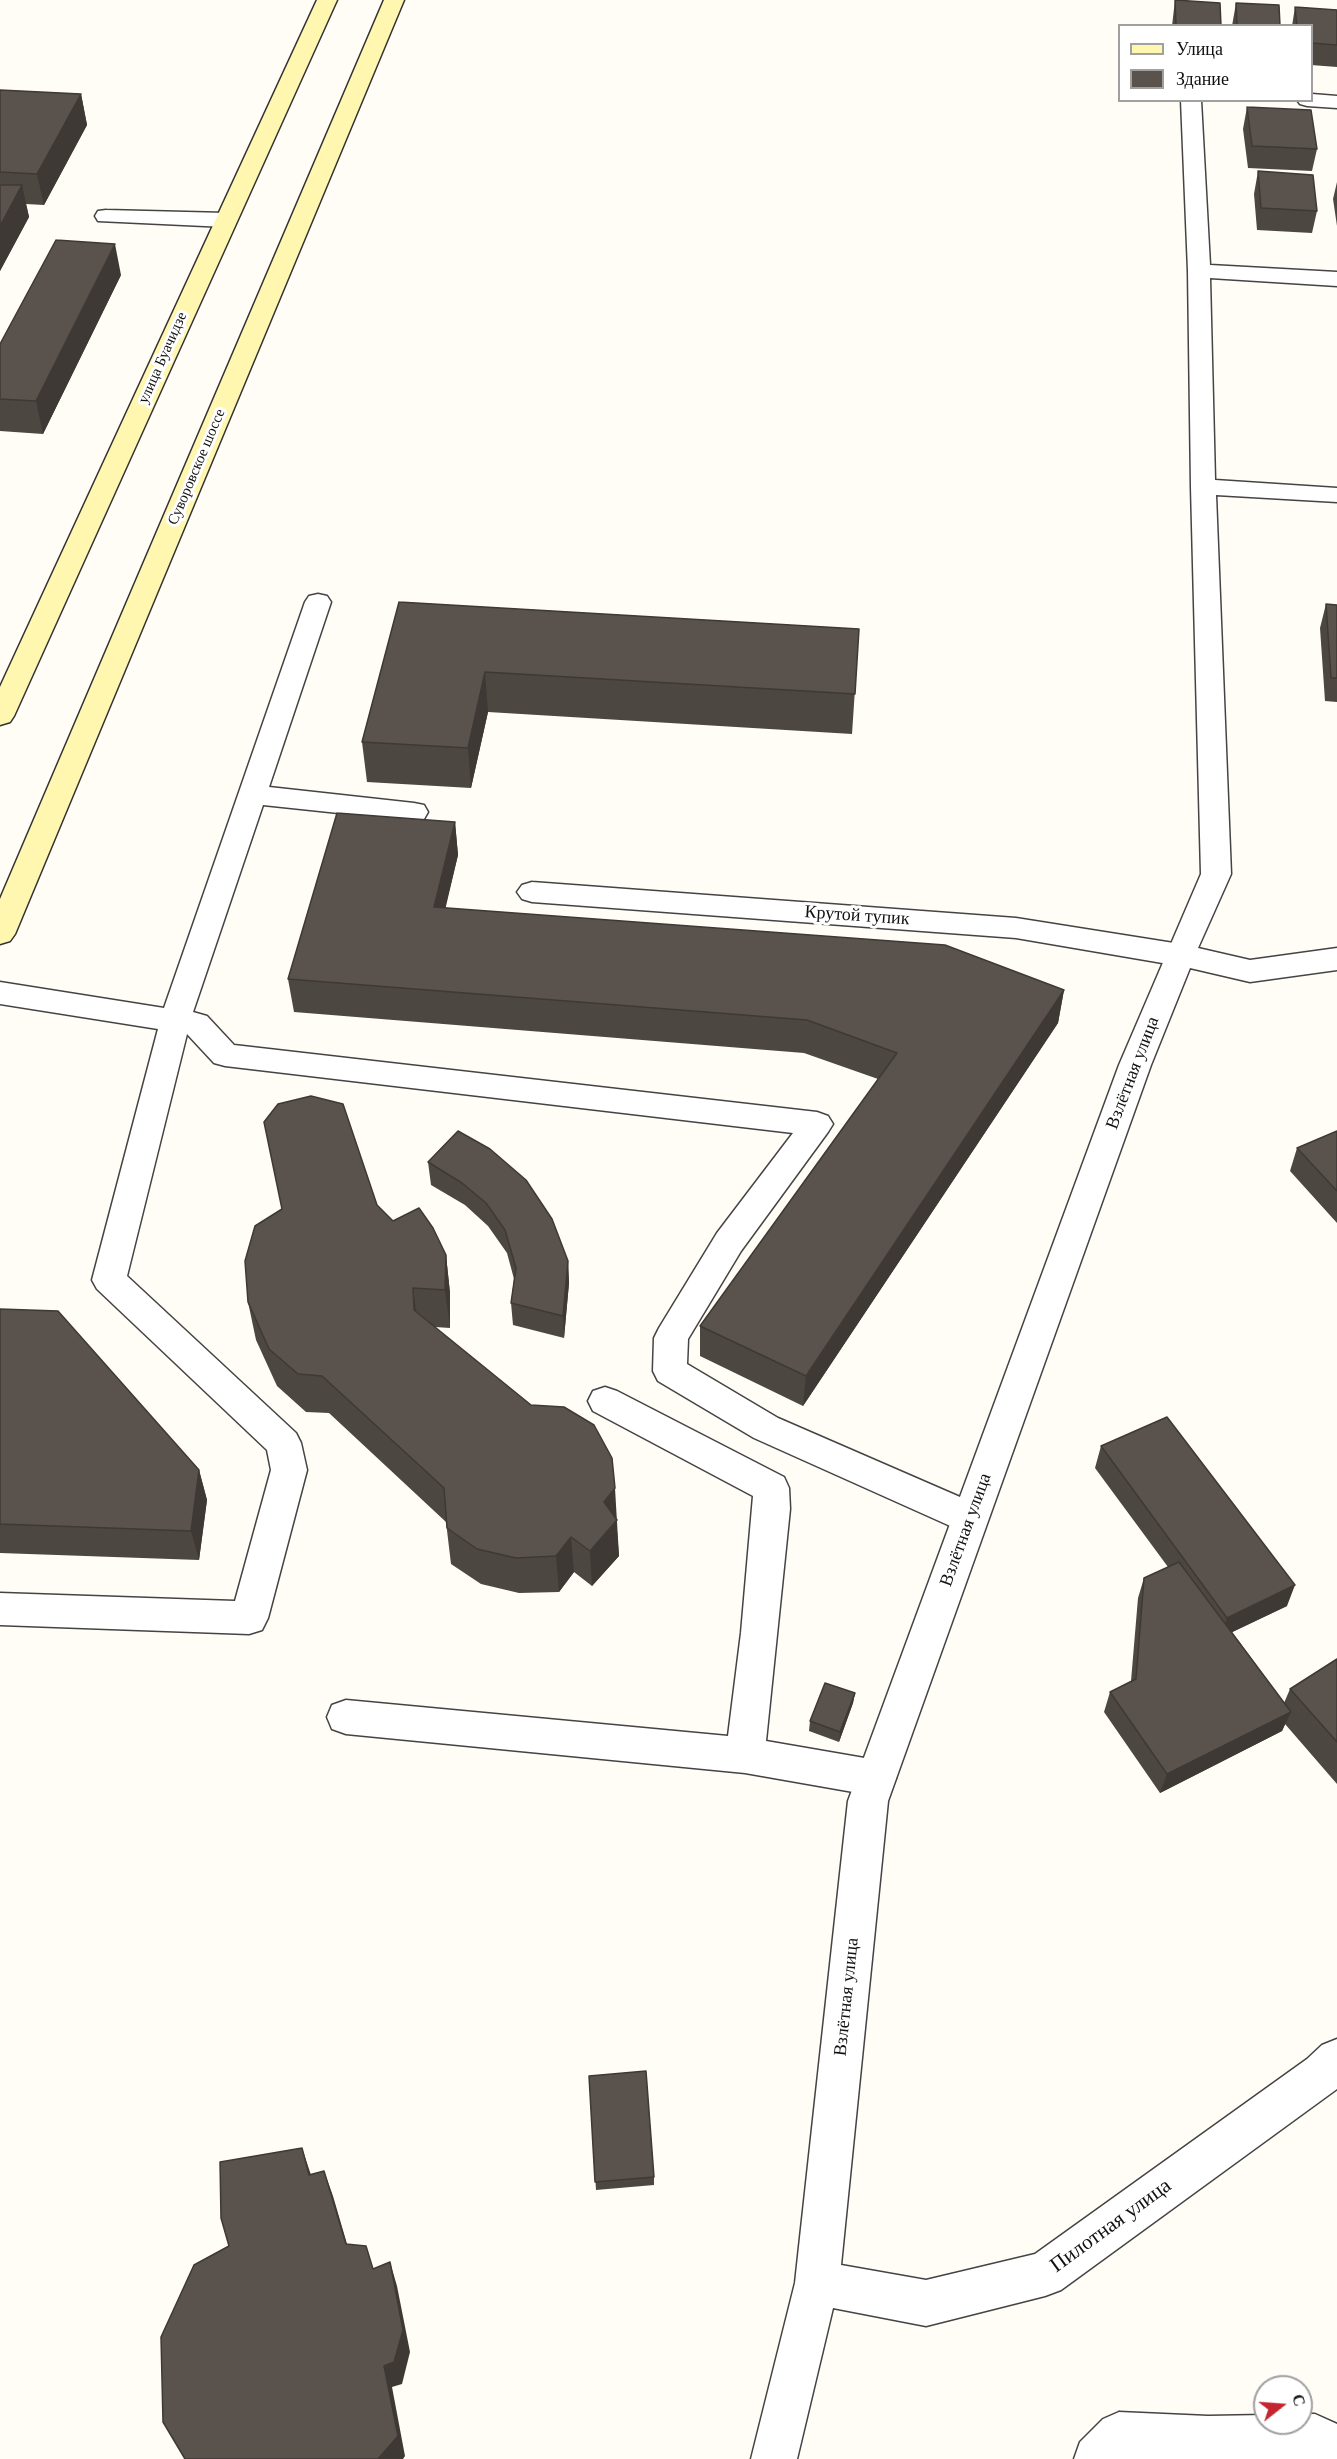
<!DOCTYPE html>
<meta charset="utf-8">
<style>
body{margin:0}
#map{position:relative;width:1337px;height:2459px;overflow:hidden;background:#fffdf5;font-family:"Times New Roman",serif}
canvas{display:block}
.legend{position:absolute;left:1118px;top:24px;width:195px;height:78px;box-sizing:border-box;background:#fff;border:2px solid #a0a0a0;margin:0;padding:8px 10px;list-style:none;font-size:18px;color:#111}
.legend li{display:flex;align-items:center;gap:12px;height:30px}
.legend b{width:30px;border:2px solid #a0a0a0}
.north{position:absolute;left:1253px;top:2375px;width:60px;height:60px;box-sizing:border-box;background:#fff;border:2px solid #a0a0a0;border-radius:50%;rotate:73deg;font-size:16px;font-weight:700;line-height:24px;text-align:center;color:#111}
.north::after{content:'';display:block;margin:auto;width:21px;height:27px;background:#c4262e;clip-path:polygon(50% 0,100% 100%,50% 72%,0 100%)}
</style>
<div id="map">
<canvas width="1337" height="2459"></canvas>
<ul class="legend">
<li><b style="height:8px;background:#fff6b0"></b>Улица</li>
<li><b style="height:16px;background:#5a524d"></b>Здание</li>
</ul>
<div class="north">С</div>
</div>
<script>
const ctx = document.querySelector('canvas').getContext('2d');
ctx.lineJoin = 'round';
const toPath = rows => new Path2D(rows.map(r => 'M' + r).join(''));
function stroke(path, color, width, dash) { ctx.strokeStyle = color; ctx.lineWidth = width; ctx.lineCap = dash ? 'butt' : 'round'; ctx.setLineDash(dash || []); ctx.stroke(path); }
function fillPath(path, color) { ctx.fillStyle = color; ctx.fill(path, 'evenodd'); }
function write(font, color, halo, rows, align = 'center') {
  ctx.font = font + ' "Times New Roman",serif'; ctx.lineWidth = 6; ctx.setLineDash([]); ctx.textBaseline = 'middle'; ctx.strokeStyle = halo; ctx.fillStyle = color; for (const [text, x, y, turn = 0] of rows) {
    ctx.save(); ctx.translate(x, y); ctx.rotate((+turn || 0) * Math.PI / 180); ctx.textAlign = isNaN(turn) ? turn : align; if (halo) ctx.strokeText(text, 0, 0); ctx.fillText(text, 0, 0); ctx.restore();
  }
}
const service = toPath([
 [106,210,226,213,234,215,237,220,234,225,226,227,98,221,95,216,98,211,106,210],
 [318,594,327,596,331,602,269,787,414,803,424,805,428,812,424,819,414,821,263,805,193,1012,207,1016,234,1045,817,1112,828,1116,833,1124,828,1132,741,1251,688,1339,687,1364,778,1418,983,1507,988,1518,983,1529,970,1533,957,1529,754,1438,658,1381,653,1371,654,1338,659,1328,717,1233,793,1133,225,1066,214,1063,187,1034,127,1276,296,1433,301,1443,307,1470,268,1618,262,1630,249,1634,0,1625,0,1593,235,1601,271,1470,267,1450,97,1289,92,1280,158,1029,0,1004,0,982,164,1008,305,602,309,596,318,594],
 [532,882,1016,918,1180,944,1191,948,1195,955,1191,962,1180,966,1016,938,532,902,522,899,517,892,522,885,532,882],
 [605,1387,617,1391,784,1477,789,1488,790,1509,766,1741,876,1760,890,1765,896,1778,890,1791,876,1796,745,1773,346,1734,332,1729,327,1717,332,1705,346,1700,728,1736,741,1633,753,1496,593,1411,588,1401,593,1391,605,1387]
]);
const minor = toPath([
 [1312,94,1337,96,1337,108,1307,106,1300,104,1297,100,1312,100,1312,94],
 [1181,100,1201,100,1210,265,1337,272,1337,286,1210,278,1215,480,1337,488,1337,502,1216,495,1231,874,1198,948,1250,960,1337,948,1337,970,1250,982,1190,968,1151,1065,888,1801,841,2265,926,2280,1035,2254,1307,2059,1322,2045,1337,2039,1337,2089,1061,2290,1045,2296,926,2326,833,2308,797,2459,751,2459,795,2283,848,1801,1119,1065,1201,874,1191,487,1188,271,1181,100],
 [1119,2412,1208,2416,1265,2415,1265,2423,1301,2423,1301,2414,1315,2414,1337,2424,1337,2459,1074,2459,1080,2442,1103,2419,1119,2412]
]);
const secondary = toPath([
 [317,0,337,0,14,716,10,722,0,725,0,687,317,0],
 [384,0,404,0,15,934,10,941,0,944,0,899,384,0]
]);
stroke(service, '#444', 3);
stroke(minor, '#444', 3);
stroke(secondary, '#333', 3);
fillPath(service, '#fff');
fillPath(minor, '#fff');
fillPath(secondary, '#fff6b0');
fillPath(toPath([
 [1175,0,1221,26,1172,26],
 [1236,3,1280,26,1232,26],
 [1295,7,1337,10,1337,67,1311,65,1311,26,1292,26],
 [0,90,81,94,87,125,44,205,26,204,29,217,0,271],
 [1247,107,1317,149,1312,171,1248,168,1243,129],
 [1258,171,1317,211,1312,233,1257,230,1254,194],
 [1337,182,1337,226,1333,199],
 [121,275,43,434,0,431,0,344],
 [399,602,859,629,852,734,488,712,471,788,367,782,362,742],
 [1326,604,1337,605,1337,702,1325,701,1320,628],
 [455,822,458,855,445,908,1064,990,1058,1023,803,1406,700,1356,700,1326,878,1079,804,1053,294,1012,288,979],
 [458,1131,568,1261,569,1283,564,1338,513,1325,511,1303,514,1279,507,1253,488,1226,465,1205,431,1185,428,1162],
 [1337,1131,1337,1223,1290,1171,1297,1148],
 [377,1205,393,1221,446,1255,450,1293,450,1328,435,1327,616,1518,619,1556,592,1586,574,1572,559,1592,519,1593,481,1584,451,1564,446,1522,329,1413,306,1412,277,1386,256,1340,248,1302],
 [0,1309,199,1470,207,1500,199,1560,0,1553],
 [1101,1446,1287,1606,1232,1632,1284,1703,1290,1689,1337,1659,1337,1784,1285,1724,1282,1731,1160,1793,1104,1712,1110,1692,1131,1681,1138,1598,1144,1578,1168,1567,1095,1468],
 [855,1693,853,1703,839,1742,809,1731,810,1721],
 [589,2076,654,2177,654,2185,596,2190]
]), '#4d4742');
fillPath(toPath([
 [81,94,87,125,44,205,37,174],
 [22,185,29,217,0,271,0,226],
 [115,244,121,275,43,434,36,401],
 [485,672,488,712,471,788,468,748],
 [455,822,458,855,438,940,434,907],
 [1064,990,1058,1023,803,1406,806,1376],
 [446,1255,450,1293,450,1328,445,1290],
 [568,1261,569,1283,564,1338,563,1316],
 [413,1288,418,1326,414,1310],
 [199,1470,207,1500,199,1560,191,1531],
 [615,1488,619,1556,592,1586,590,1551,604,1502],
 [571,1537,574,1572,559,1592,556,1556],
 [1295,1585,1287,1606,1220,1638,1227,1618],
 [855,1693,853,1703,839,1742,840,1732],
 [1291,1712,1282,1731,1160,1793,1167,1774],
 [302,2148,311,2175,309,2175],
 [324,2171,333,2196,354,2268,346,2244],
 [390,2262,397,2286,410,2352,402,2384,392,2387,405,2456,403,2459,378,2459]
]), '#3f3936');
const building = toPath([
 [1175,0,1220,3,1221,26,1176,26,1175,0],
 [1236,3,1279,5,1280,26,1237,26,1236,3],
 [1295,7,1337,10,1337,45,1311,43,1311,26,1297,26,1295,7],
 [0,90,81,94,37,174,0,172,0,90],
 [1247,107,1311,110,1317,149,1252,146,1247,107],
 [1258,171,1313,175,1317,211,1261,208,1258,171],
 [0,185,22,185,0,226,0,185],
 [56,240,115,244,36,401,0,399,0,344,56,240],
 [399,602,859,629,855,694,485,672,468,748,362,742,399,602],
 [1326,604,1337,605,1337,678,1331,678,1326,604],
 [337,813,455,822,434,907,945,945,1064,990,806,1376,700,1326,897,1053,807,1020,288,979,337,813],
 [311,1096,343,1104,377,1205,393,1221,419,1208,433,1228,446,1255,445,1290,413,1288,414,1310,531,1405,564,1407,594,1425,612,1458,615,1488,604,1502,617,1520,590,1551,571,1537,556,1556,516,1558,477,1549,447,1528,444,1488,322,1376,298,1374,269,1349,248,1302,245,1261,255,1226,282,1209,264,1122,278,1104,311,1096],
 [458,1131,490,1149,526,1180,552,1219,568,1261,563,1316,511,1303,516,1268,505,1230,486,1203,462,1183,428,1162,458,1131],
 [1337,1131,1337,1191,1297,1148,1337,1131],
 [0,1309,58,1311,199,1470,191,1531,0,1524,0,1309],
 [1167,1417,1295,1585,1227,1618,1101,1446,1167,1417],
 [1179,1562,1291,1712,1167,1774,1110,1692,1136,1679,1144,1578,1179,1562],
 [1337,1659,1337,1742,1290,1689,1337,1659],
 [825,1683,855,1693,840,1732,810,1721,825,1683],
 [646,2071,654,2177,595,2182,589,2076,646,2071],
 [302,2148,309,2175,324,2171,346,2244,366,2246,373,2269,390,2262,403,2330,394,2362,384,2366,398,2436,378,2459,185,2459,163,2422,161,2337,194,2265,229,2246,221,2218,220,2162,302,2148]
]);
fillPath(building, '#5a524d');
stroke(building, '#3f3936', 1.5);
write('15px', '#111', '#fff', [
 ["улица Буачидзе",163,358,-66],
 ["Суворовское шоссе",197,467,-67]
]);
write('18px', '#111', '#fff', [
 ["Крутой тупик",857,916,4],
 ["Взлётная улица",1133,1073,-69],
 ["Взлётная улица",966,1530,-70],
 ["Взлётная улица",847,1997,-84]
]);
write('21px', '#111', '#fff', [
 ["Пилотная улица",1111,2226,-36]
]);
</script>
